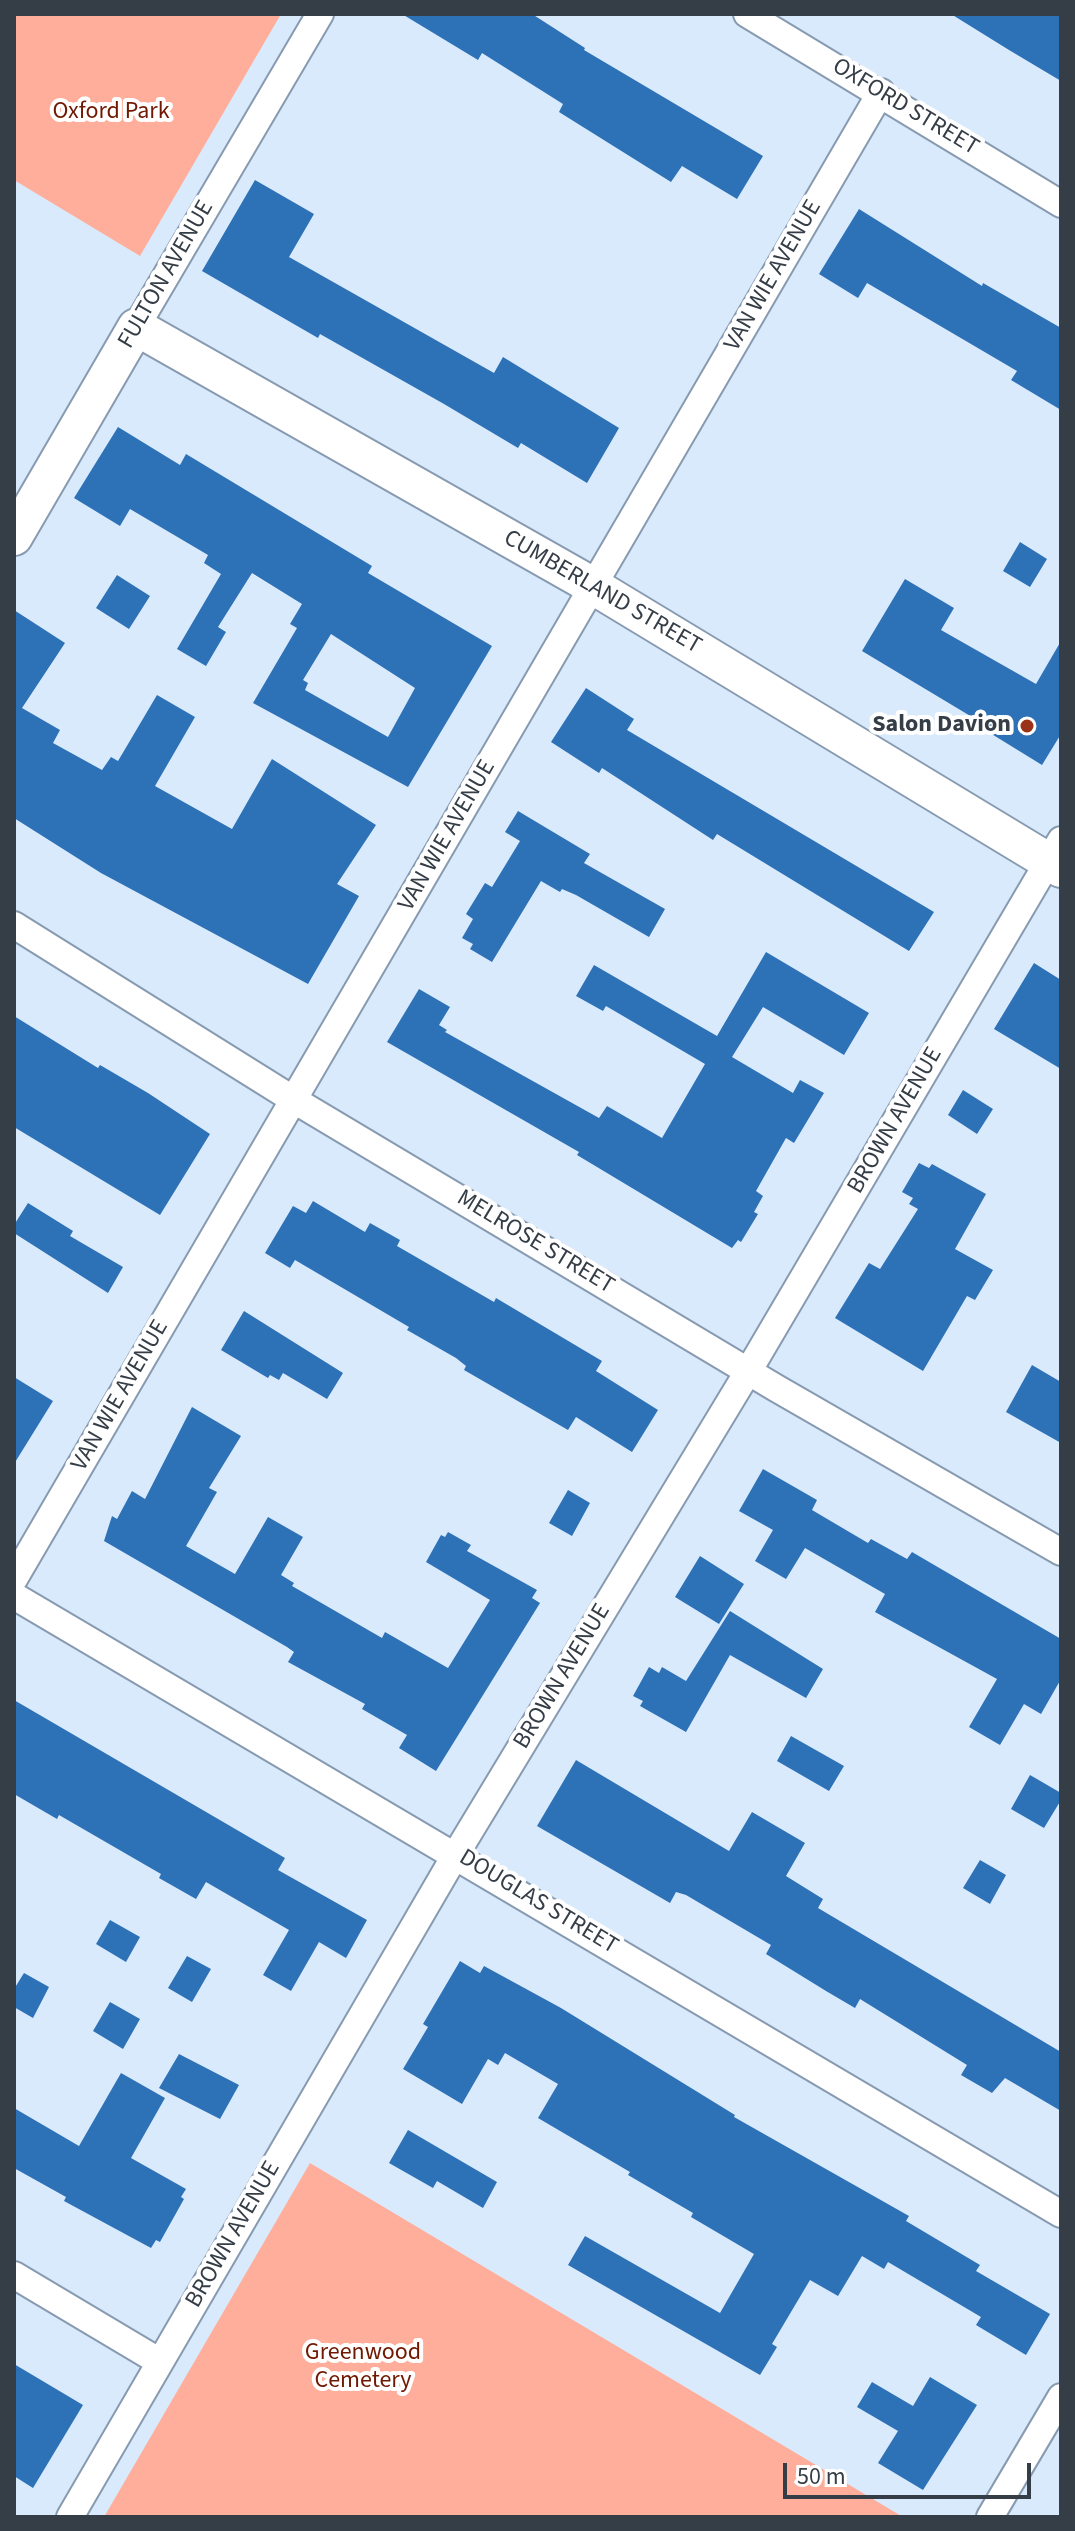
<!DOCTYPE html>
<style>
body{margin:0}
#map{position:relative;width:1075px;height:2531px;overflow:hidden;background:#daeafd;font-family:"Source Sans 3",sans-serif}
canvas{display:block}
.frame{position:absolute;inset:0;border:16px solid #353d46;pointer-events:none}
.scale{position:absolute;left:783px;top:2463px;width:248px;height:36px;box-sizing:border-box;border:4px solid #353d46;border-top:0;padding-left:10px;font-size:24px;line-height:28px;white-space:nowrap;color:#353d46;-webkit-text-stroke:6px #fff;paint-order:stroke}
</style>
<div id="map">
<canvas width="1075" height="2531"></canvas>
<div class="frame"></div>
<div class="scale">50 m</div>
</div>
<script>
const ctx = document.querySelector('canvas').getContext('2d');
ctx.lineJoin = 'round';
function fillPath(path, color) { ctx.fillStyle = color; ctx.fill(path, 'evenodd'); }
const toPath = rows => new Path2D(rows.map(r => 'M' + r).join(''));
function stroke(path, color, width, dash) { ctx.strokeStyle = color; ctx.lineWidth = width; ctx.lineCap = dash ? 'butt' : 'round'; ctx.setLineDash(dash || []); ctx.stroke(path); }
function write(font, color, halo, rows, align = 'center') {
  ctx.font = font + ' "Source Sans 3",sans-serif'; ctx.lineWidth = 8; ctx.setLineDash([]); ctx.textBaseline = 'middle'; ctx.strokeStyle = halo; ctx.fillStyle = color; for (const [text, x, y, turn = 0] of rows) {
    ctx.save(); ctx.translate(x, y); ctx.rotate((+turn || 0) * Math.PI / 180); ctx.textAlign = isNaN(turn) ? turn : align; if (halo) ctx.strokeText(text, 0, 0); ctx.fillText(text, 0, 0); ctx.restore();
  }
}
fillPath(toPath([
 [14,14,281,14,140,256,14,180],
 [310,2163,903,2517,104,2517]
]), '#feae9a');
fillPath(toPath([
 [402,14,532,14,585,48,584,50,763,156,737,199,682,166,671,182,559,112,563,104,482,53,478,60],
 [951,14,1061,14,1061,81,1009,50],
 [255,180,314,214,289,257,494,373,503,357,619,428,587,483,521,443,518,448,444,404,320,334,318,338,202,271],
 [859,209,982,286,983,283,1061,328,1061,410,1011,380,1017,371,867,283,858,298,819,274],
 [118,427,180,465,186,454,372,566,368,573,492,646,408,787,253,703,297,628,290,624,302,604,252,573,218,627,226,632,206,666,177,649,221,574,204,563,208,555,130,509,120,526,74,498],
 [331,634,415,688,388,737,305,690,308,683,303,680],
 [1020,542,1047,559,1030,587,1003,571],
 [117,575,150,596,129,629,96,608],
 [905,579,954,608,941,630,1036,684,1061,641,1061,734,1042,765,990,733,992,729,862,651],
 [14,610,65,643,22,708,60,730,53,743,102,770,111,757,118,761,157,695,195,717,155,786,232,829,272,759,376,825,337,884,359,896,308,984,101,873,14,818],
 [586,688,634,719,627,730,934,912,909,951,717,834,713,840,602,768,599,773,551,742],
 [518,811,590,854,584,863,665,909,649,937,576,895,562,889,560,892,541,881,492,962,470,949,473,944,462,938,473,919,466,914,485,883,492,887,520,841,505,832],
 [766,952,869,1013,844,1055,763,1007,732,1057,793,1093,800,1080,824,1093,794,1143,786,1138,756,1191,763,1196,754,1212,758,1214,741,1242,738,1240,732,1248,577,1155,579,1152,387,1042,419,989,450,1007,439,1025,447,1030,445,1032,599,1118,607,1106,662,1138,705,1064,606,1006,603,1011,576,996,594,965,717,1036],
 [1034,963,1061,980,1061,1069,994,1029],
 [14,1016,98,1068,100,1065,148,1093,210,1134,160,1215,14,1127],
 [963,1090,993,1109,977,1134,948,1115],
 [919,1163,929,1168,932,1164,986,1194,955,1249,993,1270,975,1300,967,1296,923,1371,835,1318,869,1263,880,1269,918,1209,909,1204,913,1198,902,1192],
 [313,1201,365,1232,370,1223,400,1240,397,1246,494,1302,496,1298,602,1361,596,1371,658,1410,632,1452,576,1417,568,1430,464,1370,466,1366,456,1358,407,1330,409,1327,295,1260,290,1268,265,1253,293,1206,306,1213],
 [28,1203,73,1231,70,1236,123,1267,108,1293,14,1233,14,1225],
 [244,1311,343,1373,327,1399,283,1373,279,1380,270,1375,268,1378,221,1350],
 [1032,1365,1061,1382,1061,1443,1006,1412],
 [14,1377,53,1401,14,1464],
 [192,1407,241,1436,209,1488,217,1492,186,1546,235,1574,268,1517,303,1537,281,1575,294,1583,292,1586,382,1638,385,1632,448,1668,490,1600,426,1562,441,1535,445,1537,448,1532,471,1545,467,1551,537,1590,532,1598,540,1603,436,1771,399,1748,407,1735,362,1709,365,1704,288,1662,294,1652,287,1647,104,1541,112,1516,117,1519,132,1491,145,1499],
 [763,1469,817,1500,812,1510,868,1543,871,1539,907,1559,912,1552,1061,1639,1061,1679,1041,1714,1024,1704,1000,1745,969,1727,997,1679,875,1612,885,1594,805,1548,786,1579,755,1561,773,1530,739,1511],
 [568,1490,590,1503,572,1536,549,1523],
 [700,1556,744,1584,719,1624,675,1597],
 [730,1611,823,1669,806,1698,730,1655,686,1732,640,1706,643,1701,633,1696,649,1667,659,1673,662,1667,686,1681],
 [14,1700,285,1858,278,1870,367,1920,346,1958,319,1942,291,1991,263,1975,289,1930,206,1882,196,1899,159,1878,161,1874,59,1815,57,1819,14,1794],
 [791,1736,844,1766,829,1791,777,1761],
 [576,1760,729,1851,752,1812,805,1843,786,1876,823,1899,818,1908,1061,2052,1061,2111,1005,2078,992,2093,961,2075,967,2065,860,1999,855,2008,826,1991,766,1954,771,1945,686,1895,676,1892,670,1903,537,1826],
 [1030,1775,1061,1793,1061,1800,1044,1828,1011,1809],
 [980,1860,1006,1875,990,1904,963,1888],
 [110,1920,140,1937,126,1962,96,1944],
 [187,1956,211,1969,192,2002,168,1988],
 [460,1961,480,1973,484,1966,561,2008,735,2115,734,2117,909,2216,906,2221,980,2265,976,2271,1050,2314,1026,2355,976,2325,981,2317,888,2262,884,2269,862,2256,838,2296,810,2280,772,2344,777,2347,760,2375,568,2265,585,2236,720,2313,754,2254,691,2217,693,2213,628,2175,630,2172,538,2118,558,2084,505,2053,498,2065,488,2059,462,2104,403,2069,428,2027,423,2024],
 [24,1973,49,1987,33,2018,14,2007,14,1989],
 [110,2002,140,2019,123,2049,93,2031],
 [179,2054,239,2085,220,2119,159,2088],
 [121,2073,165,2098,131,2158,186,2189,181,2197,184,2199,160,2242,156,2240,151,2248,64,2201,66,2197,14,2168,14,2108,79,2146],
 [408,2130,497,2182,483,2208,437,2181,433,2188,389,2163],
 [14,2364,83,2405,33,2488,14,2476],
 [930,2377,977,2405,923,2490,878,2463,898,2431,857,2407,872,2382,913,2406]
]), '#2d71b6');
const street = toPath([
 [747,14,1061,204],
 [136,327,320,14],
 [14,925,294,1100,776,1388,1061,1552],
 [14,1579,881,92],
 [14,1596,1061,2214],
 [14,2275,160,2362],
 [70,2517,456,1854,749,1370,1061,840],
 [990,2517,1061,2397]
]);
const secondary = toPath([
 [14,537,136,327,593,586,1061,869]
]);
stroke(street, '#879ab0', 30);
stroke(secondary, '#879ab0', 40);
stroke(street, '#fff', 26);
stroke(secondary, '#fff', 36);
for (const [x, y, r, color] of [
 [1027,726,8,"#9a3219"]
]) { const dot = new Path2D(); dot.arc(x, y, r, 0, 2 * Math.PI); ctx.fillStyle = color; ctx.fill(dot); stroke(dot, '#fff', 3); }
write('24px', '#353d46', '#fff', [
 ["OXFORD STREET",905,108,31],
 ["FULTON AVENUE",167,275,-60],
 ["VAN WIE AVENUE",774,276,-60],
 ["CUMBERLAND STREET",602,593,30],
 ["VAN WIE AVENUE",448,836,-60],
 ["BROWN AVENUE",896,1121,-60],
 ["MELROSE STREET",535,1243,31],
 ["VAN WIE AVENUE",121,1396,-60],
 ["BROWN AVENUE",563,1677,-59],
 ["DOUGLAS STREET",538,1903,31],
 ["BROWN AVENUE",234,2235,-60]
]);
write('24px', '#701801', '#fff', [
 ["Oxford Park",111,113],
 ["Greenwood",363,2354],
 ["Cemetery",363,2382]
]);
write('bold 24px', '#353d46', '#fff', [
 ["Salon Davion",1011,726]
], 'right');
</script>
